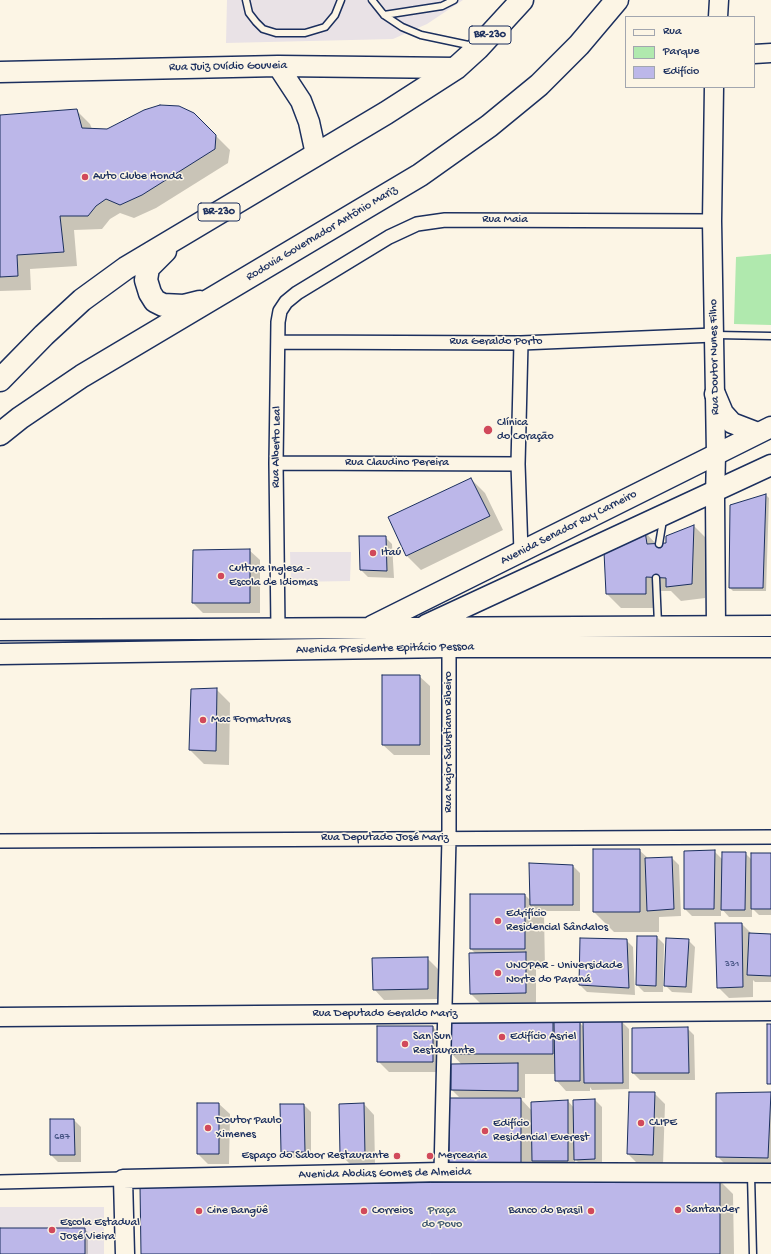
<!DOCTYPE html>
<meta charset="utf-8">
<style>
body{margin:0}
#map{position:relative;width:771px;height:1254px;overflow:hidden;background:#fcf5e5;font-family:"Gochi Hand",sans-serif}
canvas{display:block}
.legend{position:absolute;left:625px;top:16px;width:130px;height:72px;box-sizing:border-box;background:#fcf5e5;border:1px solid #a2a6af;margin:0;padding:5px 7px;list-style:none;font-size:12px;color:#1b2f5e}
.legend li{display:flex;align-items:center;gap:8px;height:20px}
.legend b{width:20px;border:1px solid #a2a6af}
</style>
<div id="map">
<canvas width="771" height="1254"></canvas>
<ul class="legend">
<li><b style="height:5px;background:#fcf5e5"></b>Rua</li>
<li><b style="height:11px;background:#b0e9ae"></b>Parque</li>
<li><b style="height:11px;background:#bcb7e9"></b>Edifício</li>
</ul>
</div>
<script>
const ctx = document.querySelector('canvas').getContext('2d');
ctx.lineJoin = 'round';
function fillPath(path, color) { ctx.fillStyle = color; ctx.fill(path, 'evenodd'); }
const toPath = rows => new Path2D(rows.map(r => 'M' + r).join(''));
function stroke(path, color, width, dash) { ctx.strokeStyle = color; ctx.lineWidth = width; ctx.lineCap = dash ? 'butt' : 'round'; ctx.setLineDash(dash || []); ctx.stroke(path); }
function write(font, color, halo, rows, align = 'center') {
  ctx.font = font + ' "Gochi Hand",sans-serif'; ctx.lineWidth = 3; ctx.setLineDash([]); ctx.textBaseline = 'middle'; ctx.strokeStyle = halo; ctx.fillStyle = color; for (const [text, x, y, turn = 0] of rows) {
    ctx.save(); ctx.translate(x, y); ctx.rotate((+turn || 0) * Math.PI / 180); ctx.textAlign = isNaN(turn) ? turn : align; if (halo) ctx.strokeText(text, 0, 0); ctx.fillText(text, 0, 0); ctx.restore();
  }
}
fillPath(toPath([
 [227,0,463,0,427,24,393,39,226,43],
 [290,552,351,552,350,581,291,582],
 [0,1207,104,1207,104,1254,0,1254]
]), '#e9e2e6');
fillPath(toPath([
 [771,254,771,325,734,324,736,257]
]), '#b0e9ae');
fillPath(toPath([
 [76,110,90,124,92,129,107,130,194,114,230,150,228,163,156,208,134,218,120,213,110,219,102,229,74,230,77,266,30,269,31,290,0,291,0,116],
 [471,479,485,493,503,530,421,570,407,556,389,518],
 [766,495,769,498,766,591,733,591,730,588,731,506],
 [694,526,708,540,705,598,681,601,671,591,659,591,659,608,621,608,607,594,645,532,657,545,667,544],
 [385,537,392,544,394,578,368,577,361,570],
 [249,550,260,560,260,613,203,613,193,603],
 [419,676,430,686,430,755,394,755,383,745],
 [216,689,230,703,229,765,204,764,190,750],
 [639,850,649,859,672,858,679,865,681,916,659,917,659,932,614,932,594,912],
 [714,851,723,860,745,853,752,860,771,854,771,915,759,915,752,908,752,917,729,917,721,908,721,916,692,916,685,909,685,852],
 [573,866,580,873,580,911,542,911,544,914,545,969,536,969,536,1004,481,1004,471,994,476,954,471,949,525,895,531,901],
 [742,924,753,935,771,935,771,982,755,982,753,980,753,997,729,998,718,987],
 [638,937,657,937,664,944,663,992,644,992,637,985],
 [626,940,633,947,635,995,587,992,580,985],
 [688,940,695,947,692,993,672,992,665,985],
 [427,958,438,969,438,999,384,1000,374,989],
 [552,1021,555,1024,579,1022,584,1027,622,1022,629,1029,629,1089,592,1090,590,1087,590,1091,566,1091,556,1080,556,1074,525,1074,525,1098,459,1097,452,1090,462,1065,452,1054],
 [433,1027,443,1037,443,1072,389,1072,378,1061],
 [687,1028,694,1035,695,1080,640,1080,633,1073],
 [654,1093,665,1104,663,1165,638,1164,628,1154],
 [771,1093,771,1164,724,1163,717,1156,717,1094],
 [521,1099,532,1111,568,1101,574,1108,595,1100,602,1107,602,1165,582,1166,575,1159,575,1167,719,1180,733,1194,734,1254,142,1254,471,1183,450,1163],
 [219,1104,230,1114,229,1164,208,1164,198,1154],
 [364,1104,374,1115,375,1165,351,1165,341,1155],
 [304,1105,311,1112,311,1158,289,1158,282,1151],
 [51,1120,74,1120,81,1127,81,1162,58,1162,51,1155],
 [0,1229,84,1229,88,1232,88,1254,0,1254]
]), '#0003');
const building = toPath([
 [160,105,179,106,194,113,216,135,215,149,142,195,120,205,106,199,96,206,88,216,60,216,64,252,17,255,18,276,0,277,0,115,77,109,82,128,107,129,144,110,160,105],
 [471,478,490,516,406,556,388,517,471,478],
 [766,494,763,588,729,588,730,505,766,494],
 [694,525,692,584,666,587,666,578,646,577,646,594,606,594,604,552,645,531,647,544,666,543,666,536,694,525],
 [359,536,386,536,387,571,360,570,359,536],
 [250,549,250,603,192,603,193,550,250,549],
 [382,675,420,675,420,745,382,745,382,675],
 [217,688,216,751,189,750,191,689,217,688],
 [593,849,640,849,640,912,593,912,593,849],
 [715,850,714,909,684,909,684,851,715,850],
 [722,852,746,852,745,910,721,910,722,852],
 [751,853,771,853,771,909,751,909,751,853],
 [672,857,674,909,647,911,645,858,672,857],
 [529,863,573,865,573,905,530,905,529,863],
 [470,894,525,894,525,949,470,949,470,894],
 [715,923,742,923,743,987,717,988,715,923],
 [749,933,771,934,771,976,747,975,749,933],
 [637,936,657,936,656,986,636,985,637,936],
 [580,938,627,939,629,988,579,985,580,938],
 [666,938,689,939,686,987,664,986,666,938],
 [526,952,526,993,470,994,469,953,526,952],
 [428,957,428,989,373,990,372,958,428,957],
 [451,1020,553,1020,553,1054,451,1054,451,1020],
 [554,1021,580,1021,580,1081,555,1081,554,1021],
 [583,1021,622,1021,623,1083,584,1083,583,1021],
 [767,1024,771,1024,771,1084,767,1084,767,1024],
 [377,1026,433,1026,433,1062,377,1062,377,1026],
 [688,1027,689,1073,632,1073,632,1028,688,1027],
 [518,1063,518,1091,451,1090,451,1064,518,1063],
 [629,1092,655,1092,653,1155,627,1154,629,1092],
 [771,1092,768,1158,716,1157,716,1093,771,1092],
 [449,1098,521,1098,521,1163,449,1163,449,1098],
 [595,1099,595,1159,574,1160,573,1100,595,1099],
 [568,1100,568,1161,532,1161,531,1102,568,1100],
 [197,1103,219,1103,219,1154,197,1154,197,1103],
 [364,1103,365,1155,340,1155,339,1104,364,1103],
 [280,1104,304,1104,305,1152,281,1152,280,1104],
 [50,1119,74,1119,75,1155,50,1155,50,1119],
 [720,1179,720,1254,141,1254,140,1186,720,1179],
 [0,1228,85,1228,85,1254,0,1254,0,1228]
]);
fillPath(building, '#bcb7e9');
stroke(building, '#1b2f5e', 1);
const lane = toPath([
 [246,0,249,13,256,22,263,29,276,33,305,33,325,27,335,15,341,0],
 [372,0,384,15,402,27,421,35,473,46],
 [384,15,442,6,454,0],
 [716,335,771,336],
 [659,544,663,520],
 [656,578,658,624],
 [751,1175,753,1254]
]);
const street = toPath([
 [278,342,521,343,714,335],
 [521,343,518,464,521,552],
 [276,463,518,464],
 [278,629,276,463,278,322,280,311,286,302,297,293,389,237,417,224,445,220,712,221],
 [0,841,771,837],
 [441,1172,449,838,449,647],
 [0,1182,123,1179]
]);
const secondary = toPath([
 [718,17,719,0],
 [754,54,771,53],
 [714,87,712,221,716,454,715,499,716,627],
 [0,1017,771,1011],
 [125,1254,123,1179,441,1172,771,1173]
]);
const primary = toPath([
 [278,66,301,101,309,122,316,154],
 [0,72,278,66,456,68],
 [715,394,723,413,732,423,758,433],
 [426,625,771,465],
 [372,626,771,427],
 [0,630,771,626],
 [0,654,449,647,771,647]
]);
const highway = toPath([
 [165,251,148,268,146,280,150,293,155,301,163,305,184,306,200,302],
 [0,380,44,335,82,300,126,268,386,113,456,68,478,48,522,0],
 [0,434,20,418,82,376,420,175,489,126,539,85,579,45,617,0]
]);
stroke(lane, '#1b2f5e', 9);
stroke(street, '#1b2f5e', 16);
stroke(secondary, '#1b2f5e', 21);
stroke(primary, '#1b2f5e', 23);
stroke(highway, '#1b2f5e', 25);
stroke(lane, '#fcf5e5', 6);
stroke(street, '#fcf5e5', 13);
stroke(secondary, '#fcf5e5', 18);
stroke(primary, '#fcf5e5', 20);
stroke(highway, '#fcf5e5', 22);
for (const [x, y, r, color] of [
 [85,177,4,"#d1495b"],
 [488,430,5,"#d1495b"],
 [373,553,4,"#d1495b"],
 [221,576,4,"#d1495b"],
 [203,720,4,"#d1495b"],
 [498,921,4,"#d1495b"],
 [498,973,4,"#d1495b"],
 [502,1037,4,"#d1495b"],
 [405,1044,4,"#d1495b"],
 [641,1123,4,"#d1495b"],
 [208,1128,4,"#d1495b"],
 [485,1131,4,"#d1495b"],
 [397,1156,4,"#d1495b"],
 [430,1156,4,"#d1495b"],
 [678,1210,4,"#d1495b"],
 [199,1211,4,"#d1495b"],
 [364,1211,4,"#d1495b"],
 [591,1211,4,"#d1495b"],
 [52,1230,4,"#d1495b"]
]) { const dot = new Path2D(); dot.arc(x, y, r, 0, 2 * Math.PI); ctx.fillStyle = color; ctx.fill(dot); stroke(dot, '#fcf5e5', 1.5); }
write('10px', '#435181', null, [
 ["331",732,964],
 ["687",62,1137]
]);
for (const [x, y, w] of [
 [490,35,42],
 [219,212,42]
]) { const box = new Path2D(); box.roundRect(x - w / 2, y - 9, w, 18, 3); ctx.fillStyle = '#fcf5e5'; ctx.fill(box); stroke(box, '#1b2f5e', 1); }
write('bold 11px', '#1b2f5e', null, [
 ["BR-230",490,35],
 ["BR-230",219,212]
]);
write('12px', '#1b2f5e', '#fcf5e5', [
 ["Rua Juiz Ovídio Gouveia",228,67,-1],
 ["Rua Maia",505,220],
 ["Rodovia Governador Antônio Mariz",322,234,-31],
 ["Rua Geraldo Porto",496,342],
 ["Rua Doutor Nunes Filho",715,357,-91],
 ["Rua Alberto Leal",277,447,-89],
 ["Rua Claudino Pereira",397,463],
 ["Avenida Senador Ruy Carneiro",569,528,-27],
 ["Avenida Presidente Epitácio Pessoa",385,649,-1],
 ["Rua Major Salustiano Ribeiro",449,742,-90],
 ["Rua Deputado José Mariz",385,838],
 ["Rua Deputado Geraldo Mariz",385,1014],
 ["Avenida Abdias Gomes de Almeida",385,1174,-1]
]);
write('12px', '#1b2f5e', '#fcf5e5', [
 ["Auto Clube Honda",93,177],
 ["Clínica",497,423],
 ["do Coração",497,437],
 ["Itaú",381,553],
 ["Cultura Inglesa -",229,569],
 ["Escola de Idiomas",229,583],
 ["Mac Formaturas",211,720],
 ["Edrifício",506,914],
 ["Residencial Sândalos",506,928],
 ["UNOPAR - Universidade",506,966],
 ["Norte do Paraná",506,980],
 ["San Sun",413,1037],
 ["Restaurante",413,1051],
 ["Edifício Asriel",510,1037],
 ["Doutor Paulo",216,1121],
 ["Ximenes",216,1135],
 ["CLIPE",649,1123],
 ["Edifício",493,1124],
 ["Residencial Everest",493,1138],
 ["Espaço do Sabor Restaurante",389,1156,"right"],
 ["Mercearia",438,1156],
 ["Santander",686,1210],
 ["Cine Bangüê",207,1211],
 ["Correios",372,1211],
 ["Banco do Brasil",583,1211,"right"],
 ["Escola Estadual",60,1223],
 ["José Vieira",60,1237]
], 'left');
write('12px', '#39546e', '#fcf5e5', [
 ["Praça",442,1211],
 ["do Povo",442,1225]
]);
</script>
